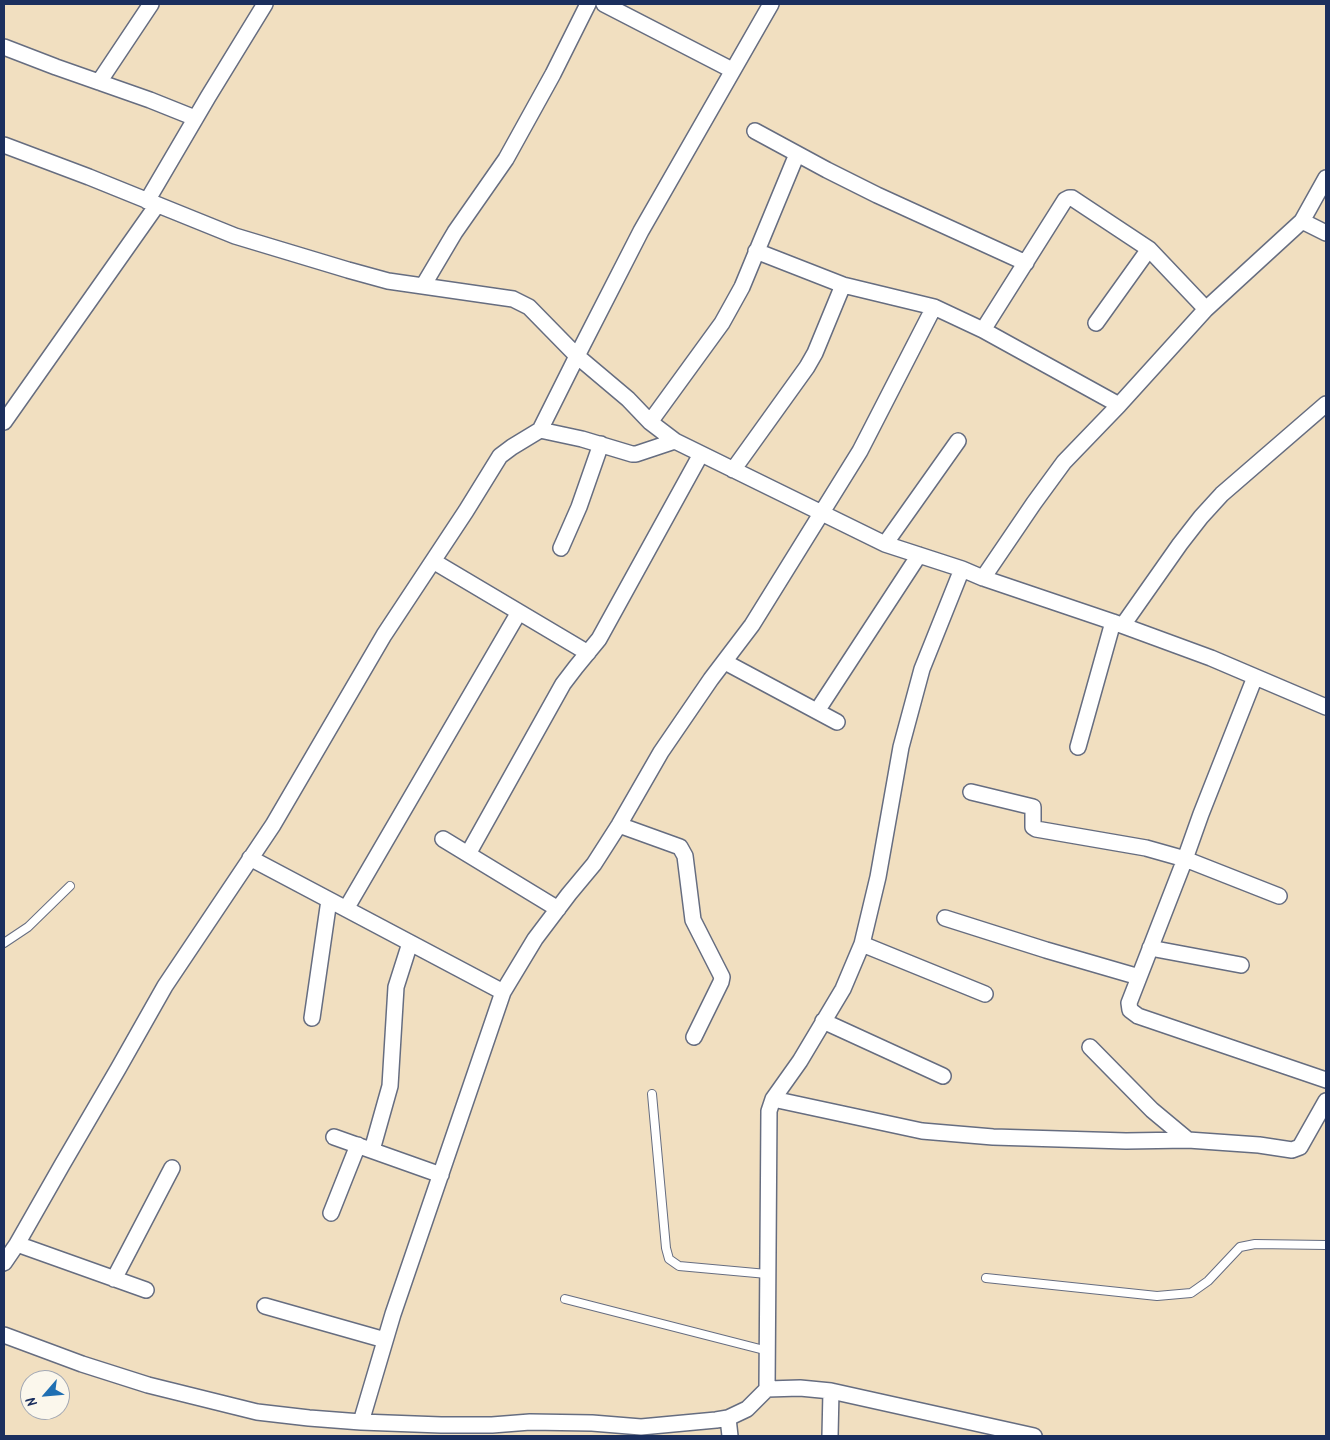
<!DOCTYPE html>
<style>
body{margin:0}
#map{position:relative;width:1330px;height:1440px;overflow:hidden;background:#f1dfc0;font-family:Kalam,sans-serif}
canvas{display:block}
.frame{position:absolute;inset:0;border:5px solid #1b2f5e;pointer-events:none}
.north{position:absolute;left:20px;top:1370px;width:50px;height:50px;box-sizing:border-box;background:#fbf7ec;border:1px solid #a1a7b3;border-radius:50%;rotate:243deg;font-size:14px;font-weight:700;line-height:20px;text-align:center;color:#1b2f5e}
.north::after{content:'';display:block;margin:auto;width:18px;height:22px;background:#1f6fb2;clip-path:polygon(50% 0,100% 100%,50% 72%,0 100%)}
</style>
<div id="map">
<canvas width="1330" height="1440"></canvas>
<div class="frame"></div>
<div class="north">N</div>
</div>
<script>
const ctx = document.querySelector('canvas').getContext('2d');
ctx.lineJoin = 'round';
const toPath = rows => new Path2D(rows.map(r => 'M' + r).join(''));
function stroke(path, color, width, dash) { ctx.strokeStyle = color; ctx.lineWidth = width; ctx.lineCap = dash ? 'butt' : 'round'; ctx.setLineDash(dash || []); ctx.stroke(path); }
const lane = toPath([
 [4,943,28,927,70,886],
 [652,1094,666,1248,669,1259,679,1266,767,1274],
 [986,1278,1157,1296,1191,1293,1208,1281,1240,1247,1255,1244,1326,1245],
 [565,1299,768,1351]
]);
const street = toPath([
 [604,4,732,70],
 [4,47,56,67,150,100,195,118],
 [99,82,151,4],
 [755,131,827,170,877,195,1026,263],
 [4,145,89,177,235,236,348,270,388,281,513,299,529,307,577,356,628,399,650,422,675,441,885,544,962,569,983,578,1113,622,1211,658,1326,707],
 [147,201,208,97,265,4],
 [1302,221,1326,233],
 [756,251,843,285,934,307,983,330,1119,405],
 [423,286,455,232,506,159,553,74,588,4],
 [1096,323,1149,249],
 [983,330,1065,200,1069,198,1072,198,1149,249,1206,309],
 [4,422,157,205],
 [650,422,722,323,742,287,797,154],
 [540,430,582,439,632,454,636,454,675,441],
 [733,470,807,367,815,353,843,285],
 [885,544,958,441],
 [561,548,579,507,601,444],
 [433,561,588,653],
 [983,578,1034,503,1064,462,1119,405,1206,309,1302,221,1326,178],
 [1123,625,1180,544,1201,517,1222,494,1326,404],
 [725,662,837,722],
 [1255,677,1201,814,1185,859,1129,1003,1130,1010,1138,1016,1326,1080],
 [817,711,919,555],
 [1078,747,1113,622],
 [971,792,1033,807,1033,827,1036,829,1146,848,1185,859,1279,896],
 [619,825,680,847,685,856,693,920,722,977,721,982,694,1037],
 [443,839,558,909],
 [468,854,563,684,576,667,599,639,701,454],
 [250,858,503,992],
 [346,909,519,612],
 [945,918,1046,950,1139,977],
 [862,944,985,994],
 [1150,948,1241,965],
 [312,1018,329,900],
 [823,1021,943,1076],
 [1090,1047,1152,1110,1188,1140],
 [773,1099,922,1131,993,1137,1126,1141,1188,1140,1259,1145,1292,1150,1300,1147,1326,1101],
 [334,1137,441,1175],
 [372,1150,390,1086,396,987,410,943],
 [331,1213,358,1145],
 [17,1244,146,1290],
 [4,1263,17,1244,62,1165,118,1069,165,986,273,825,384,635,466,511,500,456,512,447,540,430,577,356,641,231,771,4],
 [114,1279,172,1168],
 [265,1306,385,1340],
 [4,1335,82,1364,148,1385,257,1412,309,1418,361,1422,441,1425,492,1425,530,1422,592,1423,641,1427,716,1420,728,1418,747,1409,767,1389,769,1111,773,1099,800,1061,843,989,862,944,878,877,901,747,922,669,962,569],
 [767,1389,800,1388,831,1391,1034,1436],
 [728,1418,730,1436],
 [361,1422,393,1314,503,992,535,939,569,894,594,864,619,825,661,752,711,679,752,625,860,451,934,307],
 [830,1436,831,1391]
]);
stroke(lane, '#666d80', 10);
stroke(street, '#666d80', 18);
stroke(lane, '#fff', 8);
stroke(street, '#fff', 15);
</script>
